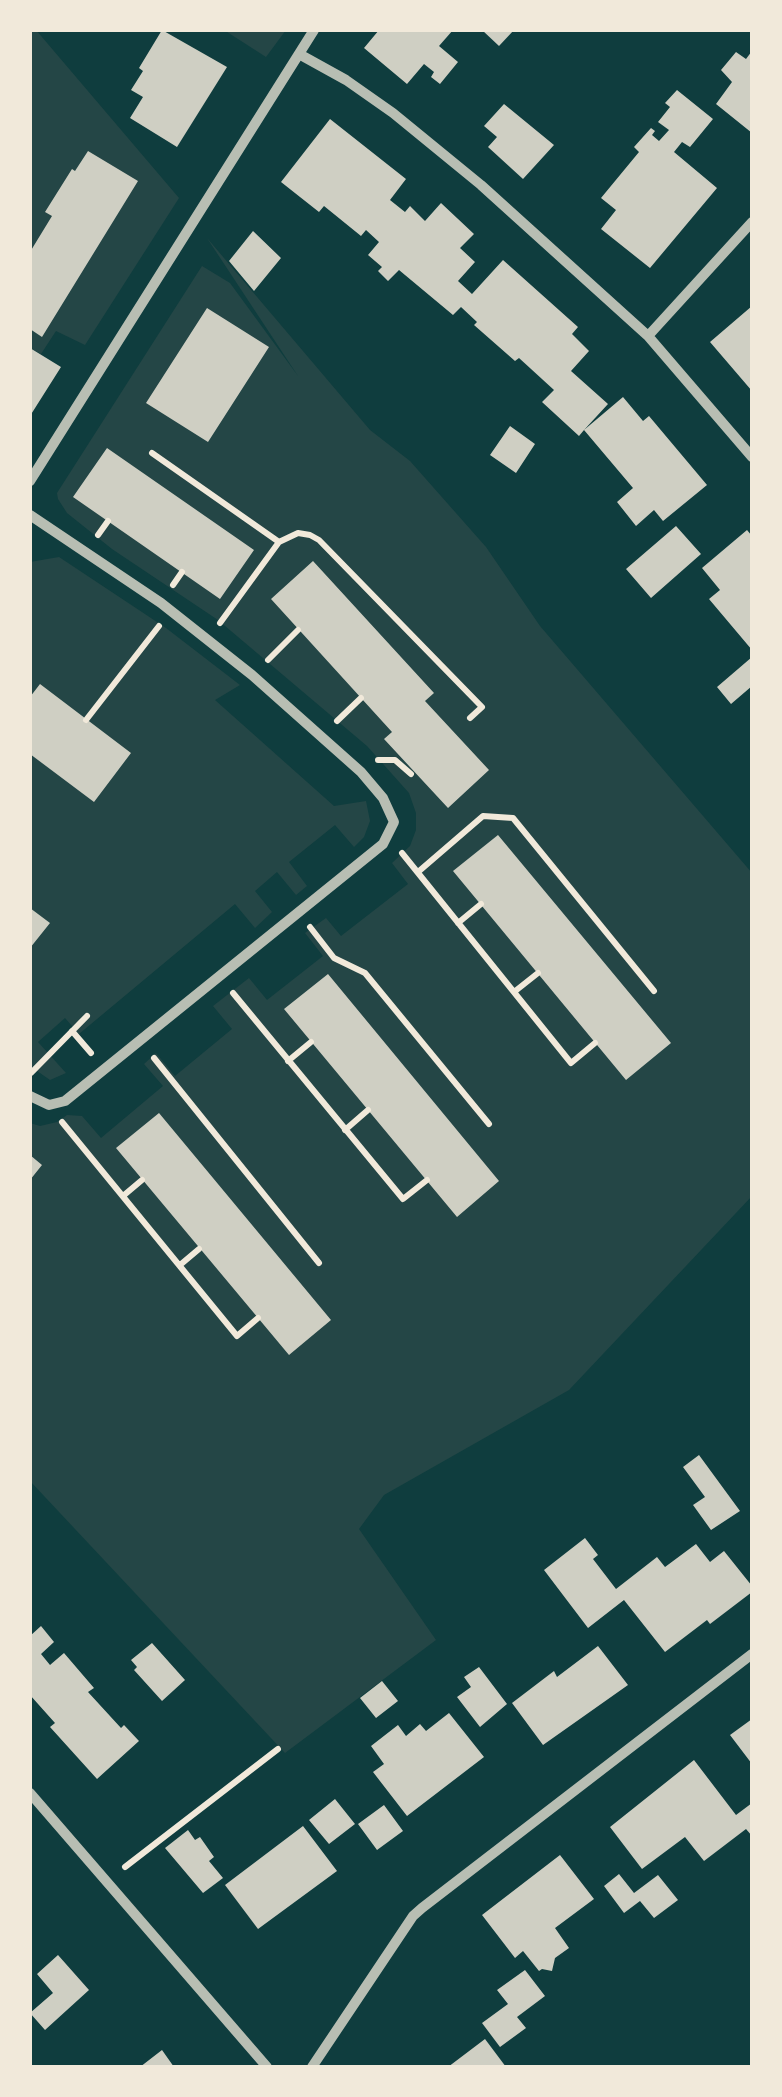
<!DOCTYPE html>
<style>
body{margin:0}
#map{position:relative;width:782px;height:2097px;overflow:hidden;background:#0f3d3e;font-family:Barlow,sans-serif}
canvas{display:block}
.frame{position:absolute;inset:0;border:32px solid #f1e9da;pointer-events:none}
</style>
<div id="map">
<canvas width="782" height="2097"></canvas>
<div class="frame"></div>
</div>
<script>
const ctx = document.querySelector('canvas').getContext('2d');
ctx.lineJoin = 'round';
function fillPath(path, color) { ctx.fillStyle = color; ctx.fill(path, 'evenodd'); }
const toPath = rows => new Path2D(rows.map(r => 'M' + r).join(''));
function stroke(path, color, width, dash) { ctx.strokeStyle = color; ctx.lineWidth = width; ctx.lineCap = dash ? 'butt' : 'round'; ctx.setLineDash(dash || []); ctx.stroke(path); }
fillPath(toPath([
 [30,30,36,30,179,198,85,345,56,331,41,354,30,348],
 [224,30,286,30,266,57],
 [207,238,370,430,410,461,486,547,540,626,752,873,752,1196,569,1390,384,1495,359,1529,436,1640,285,1753,30,1481,30,1123,40,1126,57,1122,67,1115,82,1116,101,1138,163,1086,144,1064,156,1053,175,1076,232,1029,213,1006,249,978,267,1000,323,956,305,933,326,918,341,936,408,884,392,863,410,846,416,830,416,813,409,793,367,746,218,620,112,549,67,513,58,499,57,493,202,266,230,283,298,376],
 [59,557,166,628,240,685,215,700,334,806,366,801,370,821,364,837,354,847,335,825,289,862,307,886,296,895,277,872,255,891,272,912,255,928,235,904,79,1034,65,1018,38,1042,66,1073,50,1080,30,1066,30,562]
]), '#244646');
fillPath(toPath([
 [162,30,227,67,177,147,130,118,143,97,131,90,143,71,139,68],
 [379,30,453,30,439,46,458,62,440,84,431,77,434,72,424,64,407,84,364,48],
 [482,30,514,30,499,46],
 [752,51,752,133,716,104,732,82,721,70,736,52,746,59],
 [677,90,713,119,690,147,682,142,674,152,717,188,650,268,601,229,616,210,601,198,639,152,634,147,651,128,655,131,652,135,659,141,669,130,658,122,670,107,665,103],
 [504,104,554,145,523,179,488,147,497,137,484,126],
 [330,119,406,179,390,200,405,212,410,206,425,221,441,203,474,234,460,248,475,262,458,281,472,294,503,260,578,327,572,334,589,351,571,371,608,404,584,430,623,397,643,421,649,416,707,485,663,521,654,510,636,526,617,502,633,488,584,430,579,436,542,402,554,390,519,358,515,361,474,325,477,322,461,307,453,315,399,270,388,281,378,271,382,267,368,255,379,242,366,230,361,236,324,206,319,212,281,182],
 [88,151,138,181,42,337,30,329,30,252,52,216,45,212,72,169,75,171],
 [253,231,281,258,254,291,229,261],
 [752,306,752,391,710,342],
 [207,308,269,347,208,442,146,403],
 [30,348,61,367,30,416],
 [510,426,535,444,516,473,490,455],
 [107,448,254,550,220,599,73,497],
 [676,526,701,554,651,598,626,569],
 [747,530,752,536,752,650,709,599,720,590,702,568],
 [313,561,434,693,425,701,489,770,448,808,384,739,392,732,271,599],
 [752,657,752,686,731,704,717,687],
 [40,684,131,753,94,802,30,754,30,697],
 [498,835,671,1043,626,1080,453,871],
 [30,908,50,923,30,948],
 [328,974,499,1181,457,1217,284,1009],
 [159,1113,331,1320,289,1355,116,1148],
 [30,1155,42,1165,30,1180],
 [699,1455,740,1511,711,1530,693,1505,705,1497,683,1467],
 [585,1538,598,1555,593,1559,616,1589,657,1557,665,1567,696,1544,710,1562,724,1551,752,1586,752,1592,710,1624,707,1620,665,1652,624,1600,588,1628,544,1570],
 [41,1626,54,1642,41,1654,50,1665,64,1653,94,1688,88,1692,121,1728,124,1725,139,1741,97,1779,50,1727,55,1723,30,1695,30,1636],
 [152,1643,185,1680,162,1701,134,1670,137,1667,131,1660],
 [598,1646,628,1685,543,1745,512,1703,554,1671,557,1677],
 [479,1667,507,1704,480,1727,457,1697,471,1687,464,1677],
 [382,1681,398,1701,376,1718,360,1698],
 [449,1713,484,1757,407,1816,373,1772,384,1764,371,1746,398,1725,406,1736,420,1724,426,1731],
 [752,1719,752,1764,730,1735],
 [694,1760,736,1815,752,1803,752,1836,746,1829,704,1861,685,1837,642,1869,610,1827],
 [335,1799,355,1824,329,1844,309,1820],
 [384,1805,403,1831,377,1850,358,1824],
 [303,1826,337,1871,258,1929,225,1885],
 [188,1830,195,1840,200,1837,214,1857,209,1861,223,1878,203,1893,165,1848],
 [560,1855,594,1899,555,1928,569,1948,555,1958,552,1971,542,1969,539,1971,523,1951,515,1958,482,1915],
 [619,1874,634,1893,658,1875,678,1900,654,1918,640,1901,624,1913,604,1886],
 [58,1955,89,1990,45,2030,30,2013,53,1993,37,1974],
 [525,1970,545,1996,517,2017,526,2028,500,2047,482,2023,508,2004,497,1990],
 [485,2039,506,2067,448,2067],
 [162,2050,174,2067,140,2067]
]), '#cfcfc3');
stroke(toPath([
 [152,453,279,542],
 [98,535,108,521],
 [173,585,182,572],
 [220,623,279,542,298,533,310,535,319,540,482,707,470,718],
 [268,660,298,630],
 [86,720,159,626],
 [337,721,361,698],
 [378,760,395,760,411,774],
 [402,853,571,1063,595,1043],
 [418,872,483,816,513,818,654,991],
 [458,923,481,904],
 [310,927,334,958,365,973,489,1124],
 [514,992,538,973],
 [233,993,403,1199,427,1180],
 [72,1031,91,1053],
 [154,1058,319,1263],
 [288,1061,311,1042],
 [31,1073,87,1016],
 [62,1122,237,1336,258,1318],
 [345,1130,368,1110],
 [123,1196,142,1180],
 [180,1265,199,1249],
 [125,1867,278,1749]
]), '#f1e9da', 6);
stroke(toPath([
 [299,54,346,80,393,113,481,185,648,336,752,457],
 [648,336,752,222],
 [30,481,314,30],
 [30,515,161,603,252,675,361,772,383,798,394,822,383,844,65,1101,49,1105,30,1096],
 [30,1793,267,2067],
 [312,2067,413,1916,422,1908,752,1654]
]), '#b8beb3', 10);
</script>
